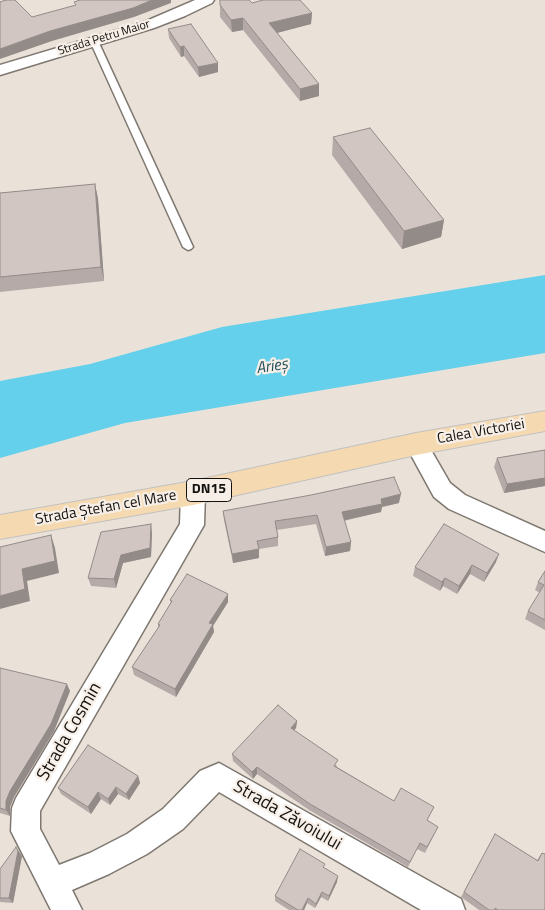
<!DOCTYPE html>
<meta charset="utf-8">
<style>
body{margin:0}
canvas{display:block;background:#eae2d9}
</style>
<canvas width="545" height="910"></canvas>
<script>
const ctx = document.querySelector('canvas').getContext('2d');
ctx.lineJoin = 'round';
function fillPath(path, color) { ctx.fillStyle = color; ctx.fill(path, 'evenodd'); }
const toPath = rows => new Path2D(rows.map(r => 'M' + r).join(''));
function stroke(path, color, width, dash) { ctx.strokeStyle = color; ctx.lineWidth = width; ctx.lineCap = dash ? 'butt' : 'round'; ctx.setLineDash(dash || []); ctx.stroke(path); }
function write(font, color, halo, rows, align = 'center') {
  ctx.font = font + ' "Titillium Web",sans-serif'; ctx.lineWidth = 4.5; ctx.setLineDash([]); ctx.textBaseline = 'middle'; ctx.strokeStyle = halo; ctx.fillStyle = color; for (const [text, x, y, turn = 0] of rows) {
    ctx.save(); ctx.translate(x, y); ctx.rotate((+turn || 0) * Math.PI / 180); ctx.textAlign = isNaN(turn) ? turn : align; if (halo) ctx.strokeText(text, 0, 0); ctx.fillText(text, 0, 0); ctx.restore();
  }
}
fillPath(toPath([
 [545,275,545,353,125,423,0,458,0,381,90,364,222,327]
]), '#65d0eb');
const lane = toPath([
 [91,39,98,41,193,247,191,249,188,250,183,247,90,41,91,39]
]);
const street = toPath([
 [195,0,214,0,212,3,185,16,154,28,0,75,0,65,144,22,195,0],
 [416,435,424,438,450,483,465,495,545,531,545,552,449,509,434,497,405,444,408,438,416,435],
 [193,483,201,486,205,493,204,525,40,811,40,829,59,865,90,853,127,834,163,809,200,771,219,763,461,899,465,910,421,910,219,792,183,829,147,854,109,874,72,890,82,910,51,910,11,831,12,808,16,798,180,524,181,493,185,486,193,483]
]);
const primary = toPath([
 [545,411,545,431,416,455,193,505,0,539,0,515,193,481,416,433,545,411]
]);
stroke(lane, '#7f7871', 3);
stroke(street, '#7f7871', 3);
stroke(primary, '#c2c1c1', 2);
fillPath(lane, '#fff');
fillPath(street, '#fff');
fillPath(primary, '#f5d9b0');
fillPath(toPath([
 [220,0,252,3,312,13,311,24,277,33,319,84,319,96,300,101,243,30,232,32,220,17],
 [168,29,218,63,218,72,199,77,184,56,181,57,169,38],
 [333,137,444,220,441,237,402,249,332,155],
 [95,184,98,199,104,281,0,292,0,193],
 [545,450,545,487,545,486,504,493,494,467,497,458],
 [399,503,382,507,381,512,344,521,351,542,350,551,325,556,316,524,277,530,278,537,278,546,259,549,259,558,233,563,224,520,223,511],
 [152,533,151,557,123,563,116,588,91,586,88,578],
 [496,562,484,582,470,574,457,594,443,586,440,591,413,576,415,567],
 [545,571,545,630,525,619,528,611,540,593,535,590,538,582],
 [170,600,228,602,213,626,214,632,176,697,134,675,132,667,158,628,158,624,171,603],
 [0,668,70,691,54,731,14,797,10,807,10,816,0,813],
 [297,721,296,728,294,730,337,766,337,767,394,801,434,807,427,820,438,827,425,853,417,849,408,867,309,810,257,774,253,779,233,761,232,754],
 [138,776,140,783,129,800,118,794,110,805,101,799,91,814,61,794,58,788],
 [495,834,537,860,542,853,545,910,479,910,461,897],
 [20,853,22,856,13,903,0,902,0,869],
 [324,868,337,882,328,901,321,897,315,908,307,903,304,910,289,910,275,901,275,896]
]), '#b5aaa8');
fillPath(toPath([
 [152,0,171,0,171,3,134,17,52,41,0,59,0,49,50,31],
 [312,13,311,24,269,35,269,23],
 [243,18,243,30,232,32,231,20],
 [184,46,184,56,181,57,180,47],
 [218,63,218,72,199,77,198,67],
 [319,84,319,96,300,101,300,89],
 [95,184,98,199,104,281,101,267],
 [444,220,441,237,402,249,404,231],
 [545,478,545,486,504,493,507,484],
 [401,494,399,503,382,507,381,512,341,521,342,512,381,499],
 [151,524,152,533,151,557,123,563,116,588,114,579,121,555],
 [51,535,55,548,59,573,27,581,30,601,0,609,0,596],
 [351,542,350,551,325,556,326,547],
 [259,549,259,558,233,563,232,554],
 [499,554,496,562,484,582,487,573],
 [472,565,470,574,457,594,459,586],
 [445,578,443,586,440,591,442,582],
 [228,594,228,602,213,626,214,632,176,697,175,689,209,623],
 [67,684,70,691,54,731,14,797,10,807,10,816,6,810,6,801,10,791],
 [297,721,296,728,290,735,291,728],
 [257,767,257,774,253,779,252,772],
 [138,776,140,783,129,800,126,794],
 [116,787,118,794,110,805,108,799],
 [98,792,101,799,91,814,88,807],
 [16,847,22,856,13,903,9,898],
 [338,876,337,882,328,901,329,896],
 [322,892,321,897,315,908,316,904],
 [308,898,307,903,304,910,302,910]
]), '#938b88');
const building = toPath([
 [6,0,15,0,32,17,76,5,74,2,80,0,152,0,133,8,50,31,0,49,0,2,6,0],
 [220,0,249,0,252,3,263,0,300,0,312,13,269,23,319,84,300,89,243,18,231,20,220,5,220,0],
 [191,24,218,63,198,67,184,46,180,47,168,29,191,24],
 [370,128,444,220,404,231,333,137,370,128],
 [95,184,101,267,0,277,0,193,95,184],
 [545,450,545,478,507,484,497,458,545,450],
 [394,477,401,494,381,499,382,504,342,512,351,542,326,547,317,515,275,521,278,537,257,541,259,549,232,554,223,511,311,495,394,477],
 [151,524,150,548,121,555,114,579,88,578,101,532,151,524],
 [444,524,499,554,487,573,472,565,459,586,445,578,442,582,415,567,444,524],
 [51,535,55,561,22,569,25,589,0,596,0,547,51,535],
 [545,571,545,620,528,611,544,585,538,582,545,571],
 [187,574,228,594,209,623,213,624,175,689,132,667,160,625,158,624,172,601,170,600,187,574],
 [0,668,67,684,51,724,10,791,6,801,6,810,0,808,0,668],
 [278,705,297,721,291,728,338,760,334,766,394,801,401,788,434,807,427,820,438,827,427,847,420,843,410,862,310,804,257,767,252,772,232,754,278,705],
 [88,745,138,776,126,794,116,787,108,799,98,792,88,807,58,788,88,745],
 [495,834,538,861,542,853,545,854,545,910,498,910,495,908,495,910,489,910,464,892,495,834],
 [16,847,18,851,9,898,0,898,0,869,16,847],
 [300,849,325,864,323,867,338,876,329,896,322,892,316,904,308,898,302,910,298,910,275,896,300,849]
]);
fillPath(building, '#d2c6c3');
stroke(building, '#938b88', 1);
write('12px', '#14120f', '#f7efe7', [
 ["Strada Petru Maior",104,38,-17]
]);
for (const [x, y, w] of [
 [209,490,45]
]) { const box = new Path2D(); box.roundRect(x - w / 2, y - 11.5, w, 23, 4); ctx.fillStyle = '#f7efe7'; ctx.fill(box); stroke(box, '#14120f', 1); }
write('bold 14px', '#14120f', null, [
 ["DN15",209,490]
]);
write('15px', '#14120f', '#f7efe7', [
 ["Calea Victoriei",481,432,-10],
 ["Strada Ștefan cel Mare",106,508,-10]
]);
write('italic 16px', '#1f4e5a', '#f7efe7', [
 ["Arieș",272,367,-9]
]);
write('18px', '#14120f', '#f7efe7', [
 ["Strada Cosmin",70,732,-60],
 ["Strada Zăvoiului",287,816,30]
]);
</script>
